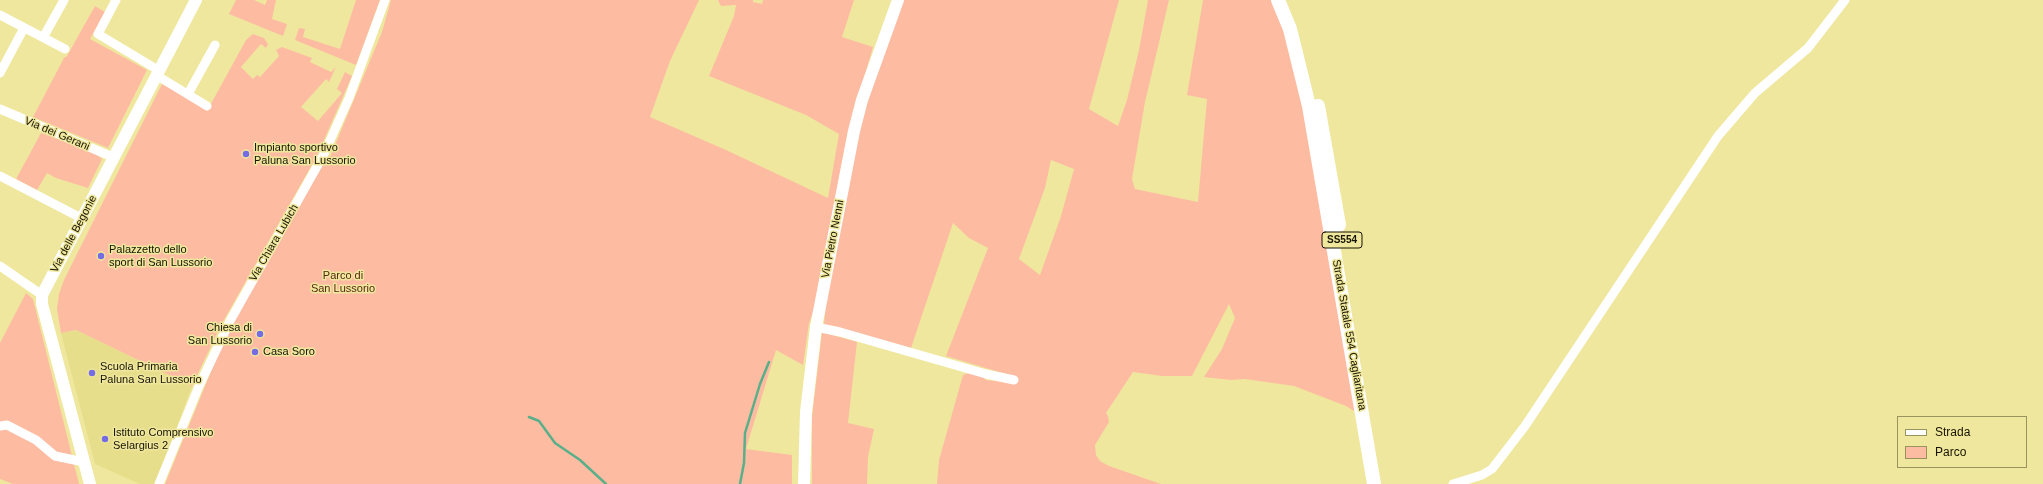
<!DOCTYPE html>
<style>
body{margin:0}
#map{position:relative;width:2043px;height:484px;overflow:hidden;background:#efe79d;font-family:Helvetica,sans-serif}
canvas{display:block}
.legend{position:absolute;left:1897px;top:416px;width:130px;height:52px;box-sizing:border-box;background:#efe79d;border:1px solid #99935e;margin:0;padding:5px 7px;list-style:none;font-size:12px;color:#171400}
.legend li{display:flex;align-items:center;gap:8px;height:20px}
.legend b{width:20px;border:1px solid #99935e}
</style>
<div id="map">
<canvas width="2043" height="484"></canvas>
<ul class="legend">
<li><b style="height:5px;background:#fff"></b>Strada</li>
<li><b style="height:11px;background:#fdbca2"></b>Parco</li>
</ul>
</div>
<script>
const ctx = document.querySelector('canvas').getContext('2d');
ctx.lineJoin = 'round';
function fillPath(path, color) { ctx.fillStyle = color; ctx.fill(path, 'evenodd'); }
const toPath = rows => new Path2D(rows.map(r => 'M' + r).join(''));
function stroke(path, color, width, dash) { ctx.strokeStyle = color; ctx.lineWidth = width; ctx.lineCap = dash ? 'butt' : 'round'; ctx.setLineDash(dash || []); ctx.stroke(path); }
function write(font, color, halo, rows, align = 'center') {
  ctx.font = font + ' Helvetica,sans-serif'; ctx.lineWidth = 3; ctx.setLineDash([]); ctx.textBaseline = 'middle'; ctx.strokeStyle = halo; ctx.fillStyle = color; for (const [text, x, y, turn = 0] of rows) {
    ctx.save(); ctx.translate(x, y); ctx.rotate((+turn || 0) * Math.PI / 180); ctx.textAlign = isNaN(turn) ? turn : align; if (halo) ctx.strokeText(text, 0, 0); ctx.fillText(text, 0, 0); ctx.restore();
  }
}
fillPath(toPath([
 [76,330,192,386,156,484,140,484,95,464,61,333]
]), '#e7de8b');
fillPath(toPath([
 [236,0,254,0,265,5,267,0,276,0,272,19,287,24,283,36,229,14],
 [356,0,380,0,356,65,295,40,299,28,305,29,303,37,340,49],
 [391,0,699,0,670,61,650,117,726,150,828,198,839,134,806,115,709,76,734,16,736,5,721,6,718,0,753,0,753,2,762,4,763,0,854,0,842,37,873,47,847,137,815,307,809,323,803,365,776,350,746,449,792,455,792,484,165,484,237,308,324,154,330,157,382,32],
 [903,0,1119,0,1089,109,1118,126,1127,100,1139,50,1148,0,1169,0,1145,102,1132,179,1135,189,1198,202,1207,99,1187,95,1203,0,1273,0,1296,67,1356,407,1354,411,1346,406,1294,386,1245,379,1231,380,1204,377,1222,349,1235,318,1229,304,1192,376,1162,376,1133,372,1106,413,1108,416,1109,422,1095,445,1096,455,1100,461,1109,466,1161,484,937,484,939,460,963,375,969,373,982,376,986,380,1013,383,1009,375,946,356,988,248,969,238,953,223,911,348,824,325,826,302,863,112],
 [1051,160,1074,169,1061,216,1040,275,1019,259,1045,188],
 [95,6,105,12,90,39,147,70,108,148,33,117,64,58,67,56],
 [253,34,264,38,268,44,266,48,261,44,241,67,253,79,257,75,260,77,279,56,276,50,282,47,312,58,310,62,331,72,336,67,329,82,326,79,301,107,318,121,342,93,337,89,345,72,352,76,317,156,221,325,192,386,76,330,61,333,57,309,59,294,64,280,162,84,186,95,207,111,246,40],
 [41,133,94,152,102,159,88,188,56,178,47,173,37,190,16,179],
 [26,293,33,299,79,484,13,484,0,479,0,343],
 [822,332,857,342,848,423,874,429,868,457,867,484,812,484,812,417]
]), '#fdbca2');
stroke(toPath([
 [529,417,539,421,555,443,580,460,606,484],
 [740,484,744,463,745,433,760,384,769,362]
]), '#59af89', 2.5);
stroke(toPath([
 [116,0,98,34,158,70],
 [0,15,65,49],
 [44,36,64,0],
 [0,73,24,28],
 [156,75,207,106],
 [188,94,215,45],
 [0,109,115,158],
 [0,176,83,219],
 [0,266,42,295],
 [816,327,840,332,986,374,1014,380],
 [0,426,7,425,36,440,55,456,84,462],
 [159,484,199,386,231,319,324,154,349,98,385,0],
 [1453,484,1482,475,1492,469,1525,426,1718,136,1755,93,1808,48,1845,0]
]), '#fff', 9);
stroke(toPath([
 [90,484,42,304,42,295,196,0],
 [804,484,806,412,816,327,854,131,862,100,898,0]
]), '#fff', 12);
stroke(toPath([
 [1278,0,1290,29,1309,106,1374,484],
 [1318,106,1339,225]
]), '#fff', 14);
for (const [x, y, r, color] of [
 [246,154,4,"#746be5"],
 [101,256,4,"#746be5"],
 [260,334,4,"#746be5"],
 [255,352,4,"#746be5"],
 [92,373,4,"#746be5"],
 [105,439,4,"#746be5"]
]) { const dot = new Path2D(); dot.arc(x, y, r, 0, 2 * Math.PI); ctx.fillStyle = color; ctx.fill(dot); stroke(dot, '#efe79d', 1.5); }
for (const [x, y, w] of [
 [1342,240,40]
]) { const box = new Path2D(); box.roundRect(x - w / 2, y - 8, w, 16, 3); ctx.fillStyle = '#efe79d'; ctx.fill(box); stroke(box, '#171400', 1); }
write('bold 10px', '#171400', null, [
 ["SS554",1342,240]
]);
write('11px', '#171400', '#efe79d', [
 ["Via dei Gerani",57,134,23],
 ["Via delle Begonie",74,234,-62],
 ["Via Pietro Nenni",833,239,-79],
 ["Via Chiara Lubich",274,243,-60],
 ["Strada Statale 554 Cagliaritana",1349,335,80]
]);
write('11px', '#171400', '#efe79d', [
 ["Impianto sportivo",254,148],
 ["Paluna San Lussorio",254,161],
 ["Palazzetto dello",109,250],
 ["sport di San Lussorio",109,263],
 ["Chiesa di",252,328,"right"],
 ["San Lussorio",252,341,"right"],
 ["Casa Soro",263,352],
 ["Scuola Primaria",100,367],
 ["Paluna San Lussorio",100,380],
 ["Istituto Comprensivo",113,433],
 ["Selargius 2",113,446]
], 'left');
write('11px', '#572711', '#efe79d', [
 ["Parco di",343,276],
 ["San Lussorio",343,289]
]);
</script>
